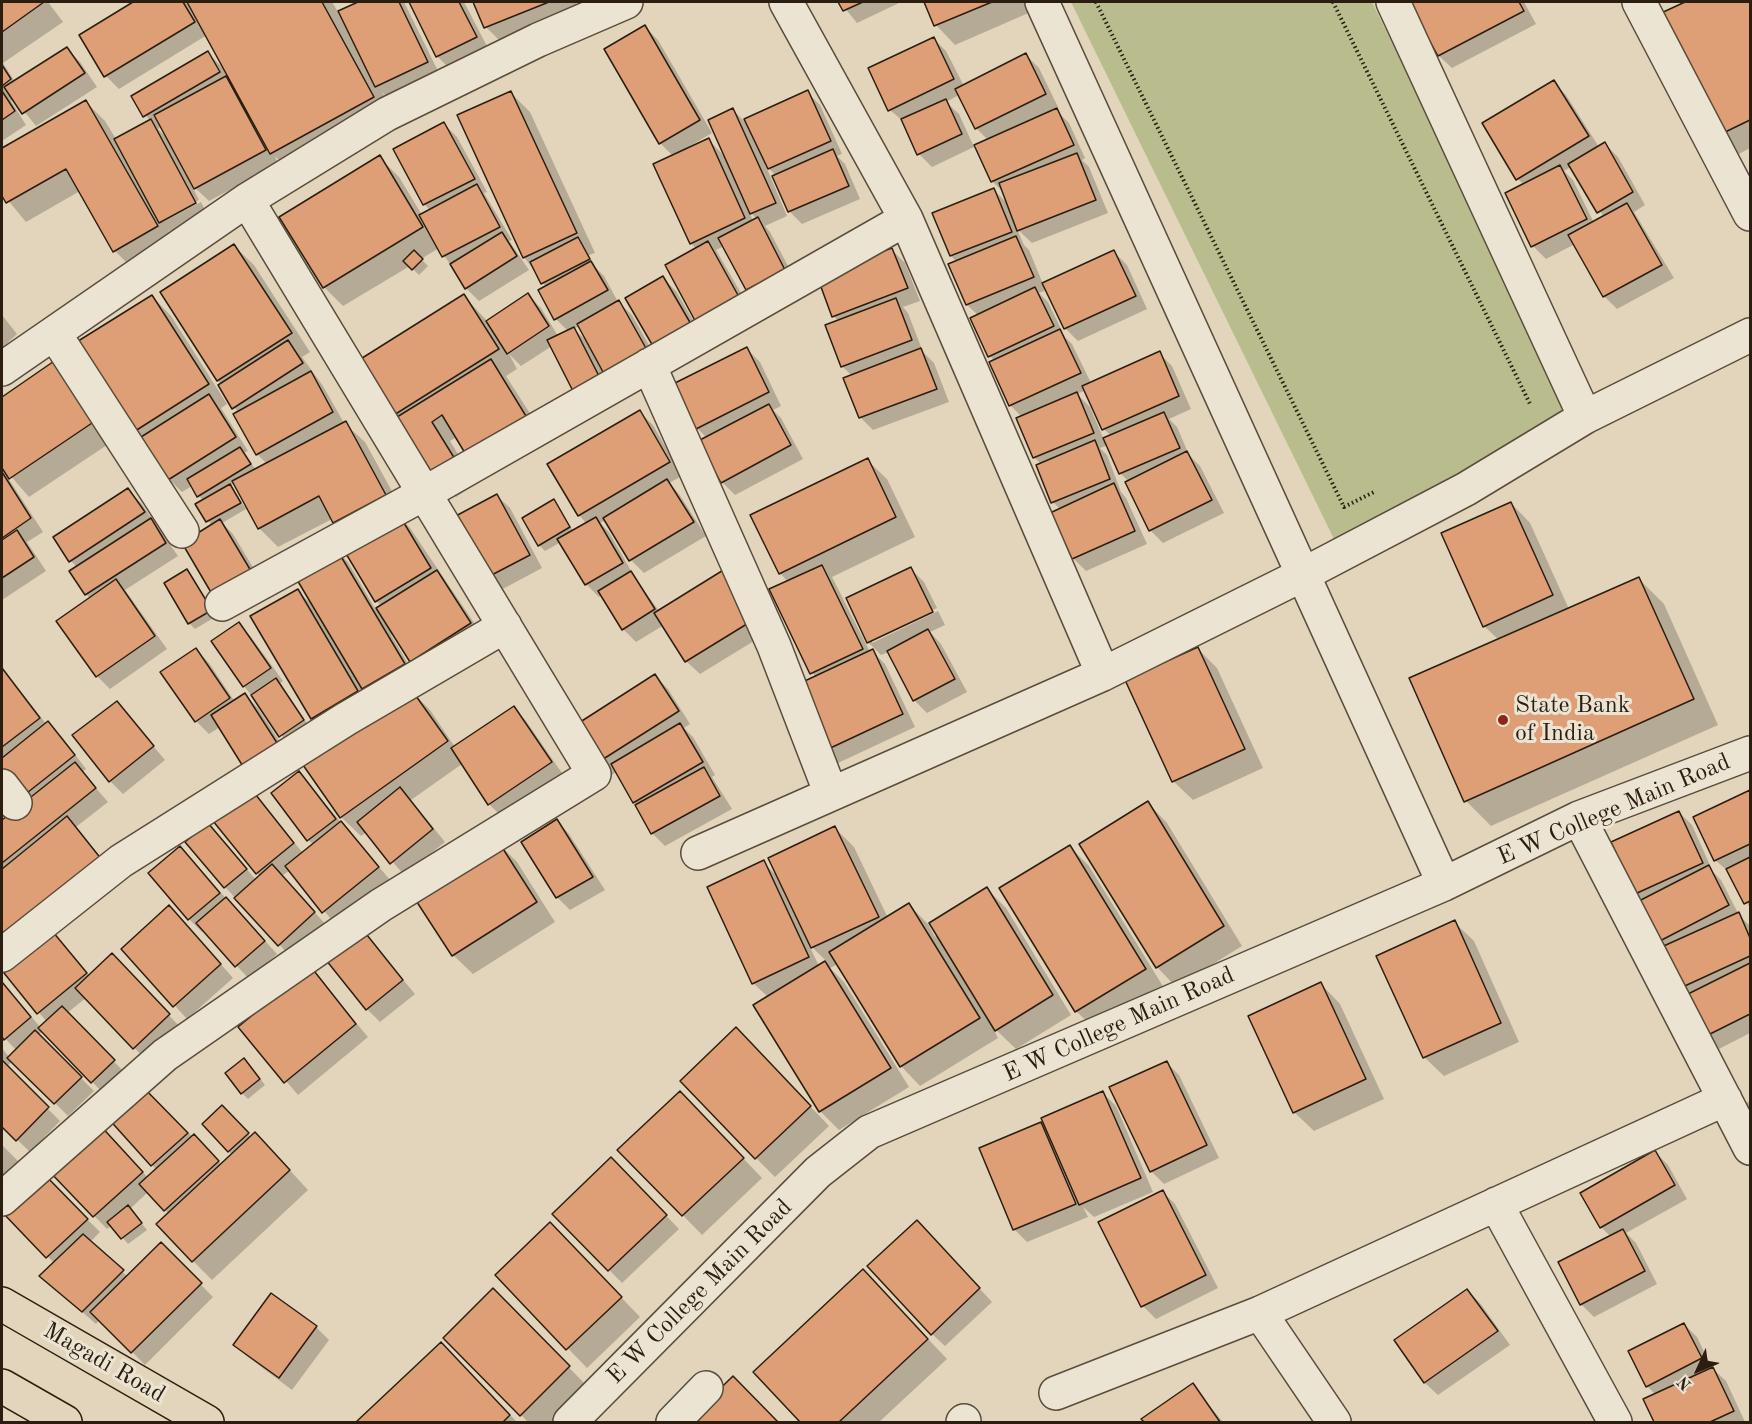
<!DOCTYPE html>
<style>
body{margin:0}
#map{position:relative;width:1752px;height:1424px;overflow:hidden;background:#e2d5bb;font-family:"Old Standard TT",serif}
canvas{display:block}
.frame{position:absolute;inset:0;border:3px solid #2b1e10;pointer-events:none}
.north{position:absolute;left:1668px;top:1340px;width:60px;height:60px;-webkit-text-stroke:4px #ece4d3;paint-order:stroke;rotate:226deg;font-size:16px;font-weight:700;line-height:24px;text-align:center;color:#2b1e10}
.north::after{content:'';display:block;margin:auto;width:21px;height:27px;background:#2b1e10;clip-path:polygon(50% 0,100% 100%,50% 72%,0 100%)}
</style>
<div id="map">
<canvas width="1752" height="1424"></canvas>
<div class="frame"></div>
<div class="north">N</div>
</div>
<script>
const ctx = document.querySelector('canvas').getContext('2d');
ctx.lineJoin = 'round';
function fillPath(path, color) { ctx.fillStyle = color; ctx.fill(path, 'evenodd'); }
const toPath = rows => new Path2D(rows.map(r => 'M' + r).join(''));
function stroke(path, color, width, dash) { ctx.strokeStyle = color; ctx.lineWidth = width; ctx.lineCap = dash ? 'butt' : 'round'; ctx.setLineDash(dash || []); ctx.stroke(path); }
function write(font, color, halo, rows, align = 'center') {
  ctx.font = font + ' "Old Standard TT",serif'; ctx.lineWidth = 6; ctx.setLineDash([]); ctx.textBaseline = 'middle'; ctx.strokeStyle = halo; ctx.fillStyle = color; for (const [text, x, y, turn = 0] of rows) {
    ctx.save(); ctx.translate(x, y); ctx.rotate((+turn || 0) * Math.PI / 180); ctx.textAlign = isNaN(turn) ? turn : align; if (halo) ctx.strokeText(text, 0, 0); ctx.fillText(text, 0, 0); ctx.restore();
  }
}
fillPath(toPath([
 [1071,2,1372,2,1579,422,1335,541]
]), '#b9bc8c');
fillPath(toPath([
 [2,2,48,2,63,22,3,63,15,82,67,49,80,62,97,87,36,126,14,99,11,101,26,125,2,141],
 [136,2,332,2,338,12,361,2,404,2,440,75,389,99,382,92,398,122,296,178,275,156,278,164,209,201,191,184,199,200,163,219,163,222,201,202,208,216,173,235,168,229,177,246,134,270,115,251,80,191,26,222,2,193,2,150,86,102,105,121,116,139,150,121,133,97,208,53,225,70,207,35,119,89,106,76,81,35],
 [162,126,167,138,158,129],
 [411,2,464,2,489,50,450,69,437,56],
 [475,2,576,2,578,8,499,40,486,27],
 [840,2,901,2,857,23],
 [925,2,1038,2,1040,8,955,45,936,25],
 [1410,2,1524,2,1536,24,1452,68,1439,56],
 [1689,2,1750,2,1750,148,1739,154,1720,134,1661,15],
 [645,27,658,40,712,133,690,146,691,148,709,140,725,157,733,110,749,126,807,92,820,105,842,154,837,156,845,164,860,199,802,224,789,211,776,176,765,164,787,216,765,226,770,232,797,283,760,302,747,289,724,246,716,250,756,319,691,243,673,156,660,143],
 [749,211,757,219,753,221],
 [933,38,946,51,964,86,1026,55,1039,68,1058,107,1055,109,1069,123,1085,158,1082,160,1089,167,1108,213,1032,243,1017,229,1024,245,1029,250,1043,284,1114,252,1127,265,1147,309,1078,341,1065,328,1047,290,1039,293,1048,302,1065,337,1072,344,1091,383,1159,353,1172,366,1191,409,1169,419,1177,427,1189,455,1200,466,1224,513,1163,543,1150,530,1129,482,1121,474,1108,445,1100,448,1107,455,1121,492,1126,498,1147,544,1086,571,1073,558,1061,510,1053,502,1041,464,1034,457,1022,417,1011,406,991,363,995,361,990,356,979,316,967,305,950,265,957,262,951,256,934,214,994,190,1009,205,1004,193,992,181,976,146,932,167,919,154,904,122,890,110],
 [959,95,977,129,988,140,974,147,959,114,946,102],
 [1086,390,1104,429,1111,436,1104,440,1090,407,1077,394],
 [1553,82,1566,95,1599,147,1605,144,1618,157,1645,205,1634,212,1674,278,1617,309,1604,296,1575,244,1546,259,1533,246,1524,185,1518,179],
 [1571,167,1604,217,1594,223,1573,180,1564,171],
 [511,93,530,112,595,253,589,255,594,266,604,276,618,302,632,315,664,372,578,396,552,346,521,366,509,354,517,369,506,376,547,440,489,476,469,457,457,437,450,441,476,484,456,497,436,477,395,414,464,296,488,322,528,295,541,308,558,336,568,331,556,319,546,287,524,257,459,116],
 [579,326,588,342,574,329],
 [444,124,457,137,487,192,484,193,512,240,509,241,529,270,479,301,466,288,439,248,421,259,428,266,419,275,410,266,343,306,324,287,379,157,399,177,422,215,431,211,425,205,395,150],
 [234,246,254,265,310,352,302,357,323,386,344,423,365,442,405,515,400,517,410,528,483,636,424,674,411,661,394,634,391,635,416,677,376,701,358,683,370,705,325,731,312,718,297,591,313,605,335,550,348,562,376,610,382,606,376,601,353,542,332,519,278,547,259,528,235,483,230,486,246,509,222,523,233,534,263,584,226,606,212,526,198,504,203,501,192,486,182,492,169,479,151,450,133,432,152,296,171,316,227,404,221,408,248,451,244,453,256,470,267,464,257,454,238,413,218,380],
 [892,250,905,263,920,301,903,307,908,313,923,352,934,363,949,402,873,430,860,417,852,376,843,367,827,326,839,321,833,316],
 [663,278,676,291,707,344,627,298],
 [2,315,17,334,2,348],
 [747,349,760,362,781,406,773,410,781,418,803,459,735,495,722,482,707,438,697,428],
 [60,359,119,437,29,497,2,466,2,399],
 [640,412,653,425,682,476,669,483,679,494,706,536,644,573,631,560,606,520,600,523,609,532,634,576,659,611,725,571,767,633,700,674,687,662,664,625,636,642,623,629,602,595,599,597,586,584,561,542,545,551,539,545,554,501,574,532,587,524,579,515],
 [867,460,887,479,915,537,832,577,870,652,872,651,885,664,915,727,838,763,825,750,815,677,771,590,788,582,780,573],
 [2,473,10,481,43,532,27,542,46,571,2,600],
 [128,490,141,503,178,556,125,590,167,649,110,689,97,676,90,599,71,572,77,567,71,561],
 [497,496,510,508,542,568,499,591,486,578],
 [1511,503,1530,523,1569,609,1639,579,1664,604,1718,725,1491,826,1466,801,1499,640,1484,626],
 [911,569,924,582,937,608,872,640,872,643,938,611,945,625,930,632,941,644,967,692,927,713,914,700,889,652,881,655,868,642,848,599],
 [187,571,217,616,195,629,189,623],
 [239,624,251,637,283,681,279,684,309,726,287,742,244,686],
 [1198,649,1217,668,1263,768,1193,800,1173,781],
 [196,650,209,663,235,702,245,695,258,708,291,759,220,727,209,734,196,721],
 [2,667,47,725,61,736,86,769,82,772,108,802,76,827,114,874,6,936,2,930,2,822,24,804,2,776],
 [655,676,668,689,690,724,684,728,693,737,715,775,712,777,732,809,665,846,652,833,617,771,612,775,599,762],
 [411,691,430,710,455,747,514,708,526,721,564,776,502,817,489,804,462,764,411,800,445,842,404,875,367,832,361,836,341,817],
 [117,703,165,760,123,794,110,781],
 [299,773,391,881,336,925,290,870,282,876,327,926,292,958,225,887,221,838,256,880,260,877,257,873,252,792,303,853,314,845,308,840],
 [1750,792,1750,908,1729,872,1715,860,1695,818],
 [1148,803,1167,823,1242,946,1176,987,1157,967],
 [1679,812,1692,825,1713,872,1721,880,1739,915,1750,926,1750,1033,1715,1051,1702,1038,1643,900,1636,893],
 [557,821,569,834,605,890,570,910,557,897],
 [835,828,854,847,888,918,909,905,928,924,935,937,987,889,1006,908,1071,1015,1016,1049,992,1026,998,1038,920,1086,901,1066,838,964,830,968,844,982,909,1087,839,1130,820,1111,768,997,753,983,763,862,779,878],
 [809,945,810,945,827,962,819,966],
 [498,843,517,862,555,922,473,974,453,955,415,896],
 [1070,847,1089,866,1164,988,1096,1030,1076,1011],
 [180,848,277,954,249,979,204,930,202,932,189,919,150,873],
 [182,920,233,978,187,1019,123,949],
 [1454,922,1474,941,1519,1042,1444,1076,1424,1057],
 [363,932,415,994,380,1022,367,1009],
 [53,934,90,976,124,968,181,1028,147,1061,86,998,67,1013,126,1074,105,1095,43,1031,38,1035,94,1091,68,1116,13,1061,6,1067,60,1121,30,1152,2,1125,2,1048,9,1057,16,1050,2,1035,2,982,41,1028,47,1022,6,973],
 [311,969,368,1037,298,1095,240,1027],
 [1321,984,1340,1004,1384,1099,1314,1131,1294,1112],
 [755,1048,829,1126,775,1177,756,1158],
 [1166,1062,1179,1075,1219,1158,1164,1184,1151,1171],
 [250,1066,265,1085,248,1099,242,1093],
 [141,1087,222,1165,232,1155,204,1124,222,1107,251,1137,274,1153,308,1190,212,1280,193,1261,169,1214,148,1192,130,1209,147,1230,128,1244,112,1225,107,1229,50,1170,111,1137,148,1178,157,1170,152,1165],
 [1103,1093,1116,1106,1153,1192,1094,1217,1083,1207,1088,1217,1027,1242,1014,1229,1041,1123,1048,1131],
 [1750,1101,1750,1111,1746,1103],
 [699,1112,762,1178,702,1235,620,1150],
 [2,1145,25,1168,2,1191],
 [1655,1152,1668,1165,1687,1199,1626,1233,1636,1243,1657,1284,1594,1317,1581,1304,1611,1237,1601,1227],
 [624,1172,679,1229,622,1283,554,1214],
 [43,1175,100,1232,90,1242,128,1277,161,1244,213,1297,145,1365,100,1319,96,1324,41,1276,54,1263,4,1212],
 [1162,1191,1175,1204,1218,1288,1156,1319,1143,1306],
 [930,1235,992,1302,945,1346,932,1334],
 [569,1243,640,1317,587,1368,497,1275],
 [493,1290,588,1387,551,1422,528,1422,445,1338],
 [882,1290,947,1359,879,1422,802,1422,755,1372],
 [1467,1290,1480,1303,1510,1345,1438,1395,1425,1383,1396,1340],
 [1684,1324,1697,1337,1712,1368,1726,1381,1745,1422,1655,1422,1645,1400,1656,1395,1647,1386],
 [316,1327,329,1340,292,1390,248,1357,235,1345],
 [441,1344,517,1422,359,1422],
 [733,1378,777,1422,688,1422],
 [1192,1385,1223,1422,1146,1422,1144,1419]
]), '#0003');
const building = toPath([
 [2,2,44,2,2,32,2,2],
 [133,2,183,2,195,22,104,77,79,35,133,2],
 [187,2,322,2,374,97,270,154,187,2],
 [358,2,399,2,428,62,375,87,338,11,358,2],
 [409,2,459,2,477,37,436,57,409,2],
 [473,2,549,2,484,28,473,2],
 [838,2,863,2,843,11,838,2],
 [924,2,992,2,934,26,924,2],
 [1408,2,1519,2,1524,11,1438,56,1408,2],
 [1685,2,1750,2,1750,120,1719,135,1659,14,1685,2],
 [645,25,700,120,659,144,604,49,645,25],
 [934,37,954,79,888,111,868,68,934,37],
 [67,47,85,73,22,114,4,87,67,47],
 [208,51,220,72,143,117,131,96,208,51],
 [1026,53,1046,94,975,129,955,89,1026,53],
 [2,65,11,79,2,86,2,65],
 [226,76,266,150,194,189,154,115,226,76],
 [1554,80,1589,136,1516,180,1482,123,1554,80],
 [808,90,831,141,768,169,744,119,808,90],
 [2,91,15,111,2,120,2,91],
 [511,91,577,233,523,258,457,115,511,91],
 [946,99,962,134,917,155,901,119,946,99],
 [86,100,158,226,113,252,66,169,6,203,2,196,2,148,86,100],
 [733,108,776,203,750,214,708,120,733,108],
 [1057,108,1074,145,991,182,974,145,1057,108],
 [151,119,196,203,159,223,114,139,151,119],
 [444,122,475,179,423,205,393,149,444,122],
 [709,138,745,218,690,244,653,164,709,138],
 [1605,142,1633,192,1597,213,1568,164,1605,142],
 [833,149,849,186,788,212,772,176,833,149],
 [1077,153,1096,200,1017,231,999,183,1077,153],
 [380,155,423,227,323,288,279,217,380,155],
 [1560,165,1587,219,1531,247,1505,193,1560,165],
 [477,184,500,227,442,257,419,215,477,184],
 [994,188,1012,232,950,256,932,213,994,188],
 [1627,203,1662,265,1603,297,1568,235,1627,203],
 [758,217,785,270,746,290,718,238,758,217],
 [502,232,517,256,465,289,450,264,502,232],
 [1016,236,1034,277,966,305,948,264,1016,236],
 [578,237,590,259,541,284,530,262,578,237],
 [708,241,744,306,700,330,665,265,708,241],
 [234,244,292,333,217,381,160,292,234,244],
 [892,248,908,288,832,317,817,276,892,248],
 [414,250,423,259,412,270,403,261,414,250],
 [1114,250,1136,296,1064,329,1042,283,1114,250],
 [591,261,608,290,554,320,538,290,591,261],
 [663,276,695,331,657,353,625,298,663,276],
 [1035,287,1054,326,988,357,970,318,1035,287],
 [528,293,549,326,507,354,486,321,528,293],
 [464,294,499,349,394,415,359,360,464,294],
 [152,295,209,384,132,433,75,343,152,295],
 [896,298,912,340,841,367,825,325,896,298],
 [619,300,652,359,609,383,577,324,619,300],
 [574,327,603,384,576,397,547,340,574,327],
 [1060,329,1081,373,1009,406,989,362,1060,329],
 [288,340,303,363,232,409,218,385,288,340],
 [747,347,769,392,696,429,673,384,747,347],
 [921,348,937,389,859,418,843,378,921,348],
 [1160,351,1179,396,1102,430,1082,386,1160,351],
 [60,357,101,417,9,479,2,468,2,397,60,357],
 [491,359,529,421,468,458,442,415,432,422,458,464,435,478,397,417,491,359],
 [311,371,333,412,256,455,233,414,311,371],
 [1077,392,1094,433,1033,458,1016,418,1077,392],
 [209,394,236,437,168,480,141,437,209,394],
 [769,404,791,445,721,483,698,441,769,404],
 [640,410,670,462,578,516,547,464,640,410],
 [1164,412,1180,448,1119,474,1103,438,1164,412],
 [346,421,386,495,333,523,319,496,258,529,232,481,346,421],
 [1095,440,1110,479,1051,503,1036,465,1095,440],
 [240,447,251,464,197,497,187,479,240,447],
 [1187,451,1212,500,1149,531,1125,482,1187,451],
 [868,458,896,517,779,574,750,515,868,458],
 [2,472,31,518,2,538,2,472],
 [667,479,694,522,629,561,603,518,667,479],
 [1114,483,1135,531,1072,559,1050,513,1114,483],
 [230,484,241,503,206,522,195,504,230,484],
 [128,488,145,512,69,562,53,537,128,488],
 [497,494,530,555,484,579,452,518,497,494],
 [554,499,570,527,538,546,522,518,554,499],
 [1511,502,1553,595,1483,627,1441,533,1511,502],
 [398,513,431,568,375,602,342,547,398,513],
 [596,517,623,563,585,585,557,539,596,517],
 [151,518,166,543,85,595,69,571,151,518],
 [220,519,251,571,212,594,182,543,220,519],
 [17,530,34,557,2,578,2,540,17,530],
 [336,548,405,664,362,689,293,573,336,548],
 [822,565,863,649,810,674,769,589,822,565],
 [911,567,933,612,867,643,846,598,911,567],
 [187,569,212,610,188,624,164,583,187,569],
 [725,569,755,619,685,662,654,613,725,569],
 [437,570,471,623,410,662,376,608,437,570],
 [631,571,655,609,622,630,598,591,631,571],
 [1639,577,1694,699,1464,802,1409,678,1639,577],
 [116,579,155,636,96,677,56,621,116,579],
 [298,589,358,691,311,719,250,616,298,589],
 [239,622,271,668,243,687,211,641,239,622],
 [928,629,955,679,913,701,887,651,928,629],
 [1198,647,1245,749,1172,782,1125,680,1198,647],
 [196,648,230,698,195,722,160,672,196,648],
 [873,649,903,714,824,751,794,686,873,649],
 [2,668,40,718,2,747,2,668],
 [655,674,679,711,597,763,574,726,655,674],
 [276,678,304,720,279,737,251,695,276,678],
 [411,689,448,741,340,818,303,765,411,689],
 [245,693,279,746,244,768,211,715,245,693],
 [117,701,154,746,109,782,72,735,117,701],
 [514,706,552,762,488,805,451,748,514,706],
 [48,721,75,755,18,800,2,779,2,758,48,721],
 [680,723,703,762,633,803,611,764,680,723],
 [75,762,96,788,2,863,2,820,75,762],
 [704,767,720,796,651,834,635,805,704,767],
 [299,771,336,819,307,841,271,793,299,771],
 [400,787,433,829,390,864,357,822,400,787],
 [252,790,294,843,256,874,213,821,252,790],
 [1750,790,1750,844,1714,861,1693,817,1750,790],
 [1148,801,1224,926,1156,968,1079,844,1148,801],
 [1679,811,1703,863,1635,894,1611,842,1679,811],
 [67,816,102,860,5,937,2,932,2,869,67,816],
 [557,819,593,877,556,898,521,842,557,819],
 [341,821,379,867,322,913,285,866,341,821],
 [208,823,247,869,224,888,185,842,208,823],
 [835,826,879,917,811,948,768,858,835,826],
 [498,841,537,902,452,956,413,896,498,841],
 [1070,845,1146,969,1075,1012,999,888,1070,845],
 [180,846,220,893,188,920,148,873,180,846],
 [1750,857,1750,901,1744,904,1726,869,1750,857],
 [764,860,809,957,752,984,707,887,764,860],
 [272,864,315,912,278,946,234,898,272,864],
 [1709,865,1729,905,1656,943,1635,903,1709,865],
 [987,887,1053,995,995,1031,929,923,987,887],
 [226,897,265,941,235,967,196,923,226,897],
 [909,903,980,1018,900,1067,829,952,909,903],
 [169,905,221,964,173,1007,121,949,169,905],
 [1739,912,1750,938,1750,956,1676,990,1657,949,1739,912],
 [1455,920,1501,1023,1423,1058,1376,956,1455,920],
 [363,930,403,980,366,1010,326,960,363,930],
 [53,932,87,973,37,1014,4,973,53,932],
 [112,953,170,1014,133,1049,75,988,112,953],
 [825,961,891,1068,819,1112,753,1005,825,961],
 [1750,963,1750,1014,1700,1039,1680,998,1750,963],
 [311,967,356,1024,284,1083,238,1027,311,967],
 [2,982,31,1017,4,1040,2,1037,2,982],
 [1321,982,1366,1079,1293,1113,1248,1016,1321,982],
 [62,1006,115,1060,91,1083,38,1028,62,1006],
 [736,1027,811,1106,755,1159,680,1081,736,1027],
 [35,1030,82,1077,54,1104,7,1058,35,1030],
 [244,1058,260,1079,241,1094,225,1073,244,1058],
 [2,1060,49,1107,16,1141,2,1127,2,1060],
 [1167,1061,1207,1145,1150,1172,1109,1087,1167,1061],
 [141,1085,188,1133,151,1166,106,1116,141,1085],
 [680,1091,744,1158,682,1216,617,1150,680,1091],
 [1103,1091,1141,1178,1079,1205,1041,1118,1103,1091],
 [222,1105,249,1133,228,1152,202,1124,222,1105],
 [1041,1122,1076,1204,1013,1230,979,1148,1041,1122],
 [98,1123,143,1172,93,1217,48,1170,98,1123],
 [255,1132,290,1170,192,1262,156,1224,255,1132],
 [194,1134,219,1161,164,1211,139,1184,194,1134],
 [1655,1150,1675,1185,1600,1228,1580,1193,1655,1150],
 [611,1157,667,1215,608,1271,552,1214,611,1157],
 [43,1173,88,1219,46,1258,2,1212,43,1173],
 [1163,1190,1206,1275,1141,1307,1098,1222,1163,1190],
 [128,1205,142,1223,121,1239,107,1222,128,1205],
 [917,1220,980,1288,931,1335,867,1266,917,1220],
 [550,1222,622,1297,566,1350,495,1275,550,1222],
 [1623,1229,1645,1271,1580,1305,1558,1262,1623,1229],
 [83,1234,124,1270,82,1312,39,1276,83,1234],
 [161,1242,202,1283,131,1353,90,1312,161,1242],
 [863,1269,928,1339,839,1422,800,1422,753,1372,863,1269],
 [493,1288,570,1366,520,1416,443,1338,493,1288],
 [1467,1289,1498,1331,1424,1383,1394,1340,1467,1289],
 [271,1293,317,1326,279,1378,233,1345,271,1293],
 [1684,1323,1702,1358,1646,1387,1628,1351,1684,1323],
 [441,1342,510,1415,503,1422,356,1422,441,1342],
 [1713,1367,1734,1411,1710,1422,1654,1422,1643,1399,1713,1367],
 [733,1376,778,1422,686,1422,733,1376],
 [1193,1383,1220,1422,1144,1422,1141,1419,1193,1383]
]);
fillPath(building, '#de9f76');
stroke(building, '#2b1e10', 1.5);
const minor = toPath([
 [786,2,906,219,1103,674],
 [1042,2,1444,884],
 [1393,2,1585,417],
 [1639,2,1750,214],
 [54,333,182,531],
 [649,365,774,646,831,794],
 [2,369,247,200,387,114,538,40,626,2],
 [222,604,425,493,906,219],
 [2,786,15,803],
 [1579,818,1750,1148],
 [698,853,1103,674,1304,574,1466,489,1585,417,1750,335],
 [2,955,121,861,346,719,505,626],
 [2,1199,165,1055,381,905,594,774,247,200],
 [1496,1204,1615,1422],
 [1260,1313,1334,1422],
 [1056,1393,1260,1313,1725,1099],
 [570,1422,818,1172,869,1132,1444,884,1579,818,1750,753],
 [673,1422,706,1388],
 [963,1422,964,1421]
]);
const major = toPath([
 [2,1304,207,1422],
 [2,1386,65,1422]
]);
stroke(minor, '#594c3b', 36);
stroke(major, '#2b1e10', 36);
stroke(toPath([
 [1096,2,1344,507,1374,492],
 [1333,2,1531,406]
]), '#2b1e10', 4, [1.5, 3]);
stroke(minor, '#ece4d3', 33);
stroke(major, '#e2d5bb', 33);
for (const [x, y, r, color] of [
 [1503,720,6,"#8f2418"]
]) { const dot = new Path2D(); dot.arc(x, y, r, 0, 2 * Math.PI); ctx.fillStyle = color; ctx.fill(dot); stroke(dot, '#ece4d3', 2); }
write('24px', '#2b1e10', '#ece4d3', [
 ["State Bank",1515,706],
 ["of India",1515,734]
], 'left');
write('24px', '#2b1e10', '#ece4d3', [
 ["E W College Main Road",1614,810,-23],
 ["E W College Main Road",1119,1025,-24],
 ["E W College Main Road",700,1292,-45],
 ["Magadi Road",104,1363,30]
]);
</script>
